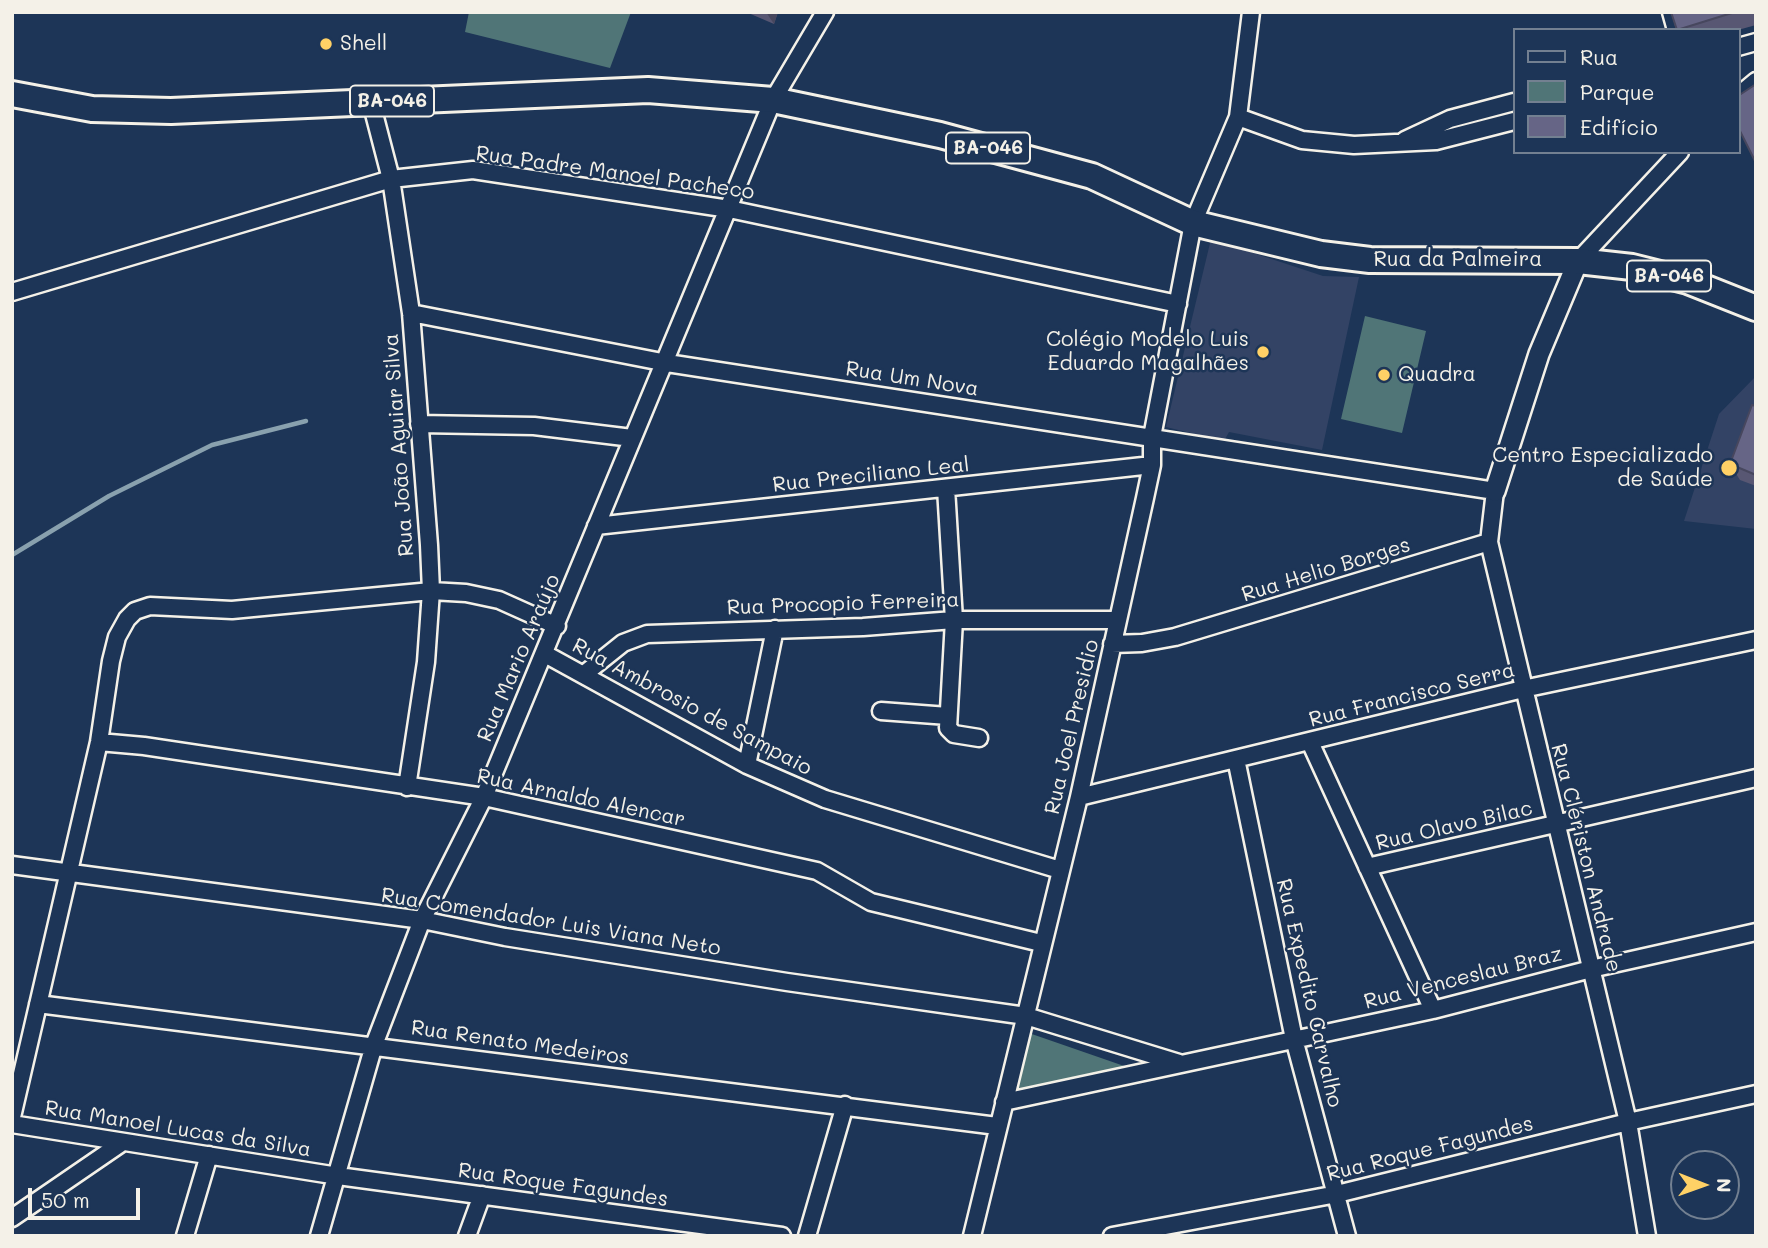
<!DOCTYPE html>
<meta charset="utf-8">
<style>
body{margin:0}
#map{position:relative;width:1768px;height:1248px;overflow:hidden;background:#1d3557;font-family:Mali,sans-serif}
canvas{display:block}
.frame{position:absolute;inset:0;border:14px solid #f4f1e8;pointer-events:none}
.legend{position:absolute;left:1513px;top:28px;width:228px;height:126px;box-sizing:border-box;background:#1d3557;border:2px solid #738091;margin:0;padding:9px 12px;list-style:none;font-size:21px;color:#f4f1e8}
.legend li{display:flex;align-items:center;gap:14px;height:35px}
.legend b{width:35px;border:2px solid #738091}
.north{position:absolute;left:1670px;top:1150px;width:70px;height:70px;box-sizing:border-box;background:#1d3557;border:2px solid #738091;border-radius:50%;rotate:91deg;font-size:19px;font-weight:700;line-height:28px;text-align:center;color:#f4f1e8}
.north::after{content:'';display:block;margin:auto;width:24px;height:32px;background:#ffd166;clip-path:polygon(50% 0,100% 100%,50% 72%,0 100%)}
.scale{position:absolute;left:28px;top:1188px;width:112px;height:32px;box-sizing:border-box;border:4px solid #f4f1e8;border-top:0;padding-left:9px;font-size:21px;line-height:24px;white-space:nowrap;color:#f4f1e8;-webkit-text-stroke:5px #1d3557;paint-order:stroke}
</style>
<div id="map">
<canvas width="1768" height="1248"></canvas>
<div class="frame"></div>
<ul class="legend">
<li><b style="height:9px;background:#1d3557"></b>Rua</li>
<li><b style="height:19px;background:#507577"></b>Parque</li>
<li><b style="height:19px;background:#666586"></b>Edifício</li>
</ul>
<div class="north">N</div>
<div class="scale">50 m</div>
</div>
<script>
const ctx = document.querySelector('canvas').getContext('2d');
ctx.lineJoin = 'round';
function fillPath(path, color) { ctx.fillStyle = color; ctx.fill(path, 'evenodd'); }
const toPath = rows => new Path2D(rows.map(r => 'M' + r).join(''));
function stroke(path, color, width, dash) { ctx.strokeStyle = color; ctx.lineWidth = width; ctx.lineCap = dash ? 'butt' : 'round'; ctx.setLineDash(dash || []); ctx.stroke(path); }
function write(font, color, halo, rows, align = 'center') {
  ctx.font = font + ' Mali,sans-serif'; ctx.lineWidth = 5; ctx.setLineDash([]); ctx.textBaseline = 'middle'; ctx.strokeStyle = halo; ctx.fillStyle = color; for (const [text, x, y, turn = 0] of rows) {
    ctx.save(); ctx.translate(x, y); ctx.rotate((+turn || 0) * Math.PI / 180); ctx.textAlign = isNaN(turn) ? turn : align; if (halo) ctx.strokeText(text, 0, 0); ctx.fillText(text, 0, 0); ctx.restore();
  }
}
fillPath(toPath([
 [1211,239,1323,276,1359,277,1322,450,1229,432,1224,441,1166,427],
 [1756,376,1756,529,1684,521,1719,414]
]), '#334365');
fillPath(toPath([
 [469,12,631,12,610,68,465,32],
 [1365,316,1426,331,1402,433,1341,419],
 [1026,1032,1127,1067,1014,1090]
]), '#507577');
stroke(toPath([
 [12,555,109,496,212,445,306,421]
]), '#89a1ae', 4.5);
const minor = toPath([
 [1671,12,1676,30],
 [1738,47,1756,42],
 [1738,96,1756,81],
 [371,102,391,179,411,313,429,545,431,591,426,662,407,787],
 [1238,117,1302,140,1354,145,1436,141,1514,121],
 [1405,140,1450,119,1514,102],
 [1578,261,1680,152],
 [12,292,391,179,473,170,729,209,1178,304],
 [411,313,667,363,1495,491,1489,542,1628,1122,1647,1236],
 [419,424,534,426,632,438],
 [946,488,954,620,948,728,954,734,979,738],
 [596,526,1152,465],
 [1112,644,1142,643,1175,637,1489,542],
 [545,654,747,765,825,799,1060,870],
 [583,675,623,643,647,634,863,627,954,620,1117,620],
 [881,711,948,716],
 [99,742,144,746,484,797,817,871,871,902,1041,943],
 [1310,742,1433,1010],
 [1236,759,1294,1039,1347,1236],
 [747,765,775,629],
 [1079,797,1523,689,1756,640],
 [12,865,422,920,505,937,787,982,1026,1016,1179,1063],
 [1367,867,1756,778],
 [38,1004,997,1126],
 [1004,1102,1433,1010,1591,969,1756,932],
 [12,1117,99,742,111,661,117,637,127,619,135,611,150,606,232,610,431,591,466,593,499,600,557,626],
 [12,1124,338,1176,782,1236],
 [12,1218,123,1142],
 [185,1236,209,1155],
 [319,1236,374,1045,422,920,484,797,773,100,825,12],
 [467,1236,482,1195],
 [807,1236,845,1105],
 [972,1236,1079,797,1145,498,1152,465,1152,437,1193,223,1238,117,1251,12],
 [1112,1236,1337,1194,1628,1122,1756,1094]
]);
const tertiary = toPath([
 [1495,491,1539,354,1578,261]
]);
const primary = toPath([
 [12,94,92,109,171,111,648,90,773,100,940,135,1092,176,1193,223,1321,254,1370,260,1578,261,1632,267,1688,281,1756,308]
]);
stroke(minor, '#f4f1e8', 21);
stroke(tertiary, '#f4f1e8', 24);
stroke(primary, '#f4f1e8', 30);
stroke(minor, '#1d3557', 16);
stroke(tertiary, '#1d3557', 19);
stroke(primary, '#1d3557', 24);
fillPath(toPath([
 [746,12,778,12,774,24],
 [1671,12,1756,12,1756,25,1738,30,1676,30],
 [1756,406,1756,486,1740,480,1730,464]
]), '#585773');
fillPath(toPath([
 [766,12,778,12,774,24]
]), '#47475e');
const building = toPath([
 [1671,12,1735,12,1677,30,1671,12],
 [1756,84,1756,163,1738,127,1738,96,1756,84],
 [1752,405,1756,406,1756,475,1730,464,1752,405]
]);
fillPath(building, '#666586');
stroke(building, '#47475e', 2);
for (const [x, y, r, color] of [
 [326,44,7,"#ffd166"],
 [1263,352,7,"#ffd166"],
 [1384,375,7,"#ffd166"],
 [1729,468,9,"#ffd166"]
]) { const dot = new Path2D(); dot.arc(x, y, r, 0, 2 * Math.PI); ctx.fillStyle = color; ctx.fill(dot); stroke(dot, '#1d3557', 2.5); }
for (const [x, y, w] of [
 [392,101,84],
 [988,148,84],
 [1669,276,84]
]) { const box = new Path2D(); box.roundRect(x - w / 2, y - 15.5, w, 31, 5); ctx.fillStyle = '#1d3557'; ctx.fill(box); stroke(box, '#f4f1e8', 2); }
write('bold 19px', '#f4f1e8', null, [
 ["BA-046",392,101],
 ["BA-046",988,148],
 ["BA-046",1669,276]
]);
write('21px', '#f4f1e8', '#1d3557', [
 ["Shell",340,44],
 ["Colégio Modelo Luis",1249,340,"right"],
 ["Eduardo Magalhães",1249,364,"right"],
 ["Quadra",1398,375],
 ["Centro Especializado",1713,456,"right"],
 ["de Saúde",1713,480,"right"]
], 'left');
write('21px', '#f4f1e8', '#1d3557', [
 ["Rua Padre Manoel Pacheco",615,173,8],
 ["Rua da Palmeira",1458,260],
 ["Rua Um Nova",912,379,9],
 ["Rua João Aguiar Silva",399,445,-94],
 ["Rua Preciliano Leal",871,475,-6],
 ["Rua Helio Borges",1326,570,-17],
 ["Rua Procopio Ferreira",843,604,-2],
 ["Rua Mario Araújo",519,658,-67],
 ["Rua Francisco Serra",1412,695,-14],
 ["Rua Ambrosio de Sampaio",692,707,28],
 ["Rua Joel Presidio",1072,727,-77],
 ["Rua Arnaldo Alencar",581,798,12],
 ["Rua Olavo Bilac",1454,826,-13],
 ["Rua Clériston Andrade",1586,858,76],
 ["Rua Comendador Luis Viana Neto",551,922,9],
 ["Rua Venceslau Braz",1463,978,-14],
 ["Rua Expedito Carvalho",1309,993,77],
 ["Rua Renato Medeiros",520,1043,8],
 ["Rua Manoel Lucas da Silva",178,1129,9],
 ["Rua Roque Fagundes",1430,1149,-14],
 ["Rua Roque Fagundes",563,1185,8]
]);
</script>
